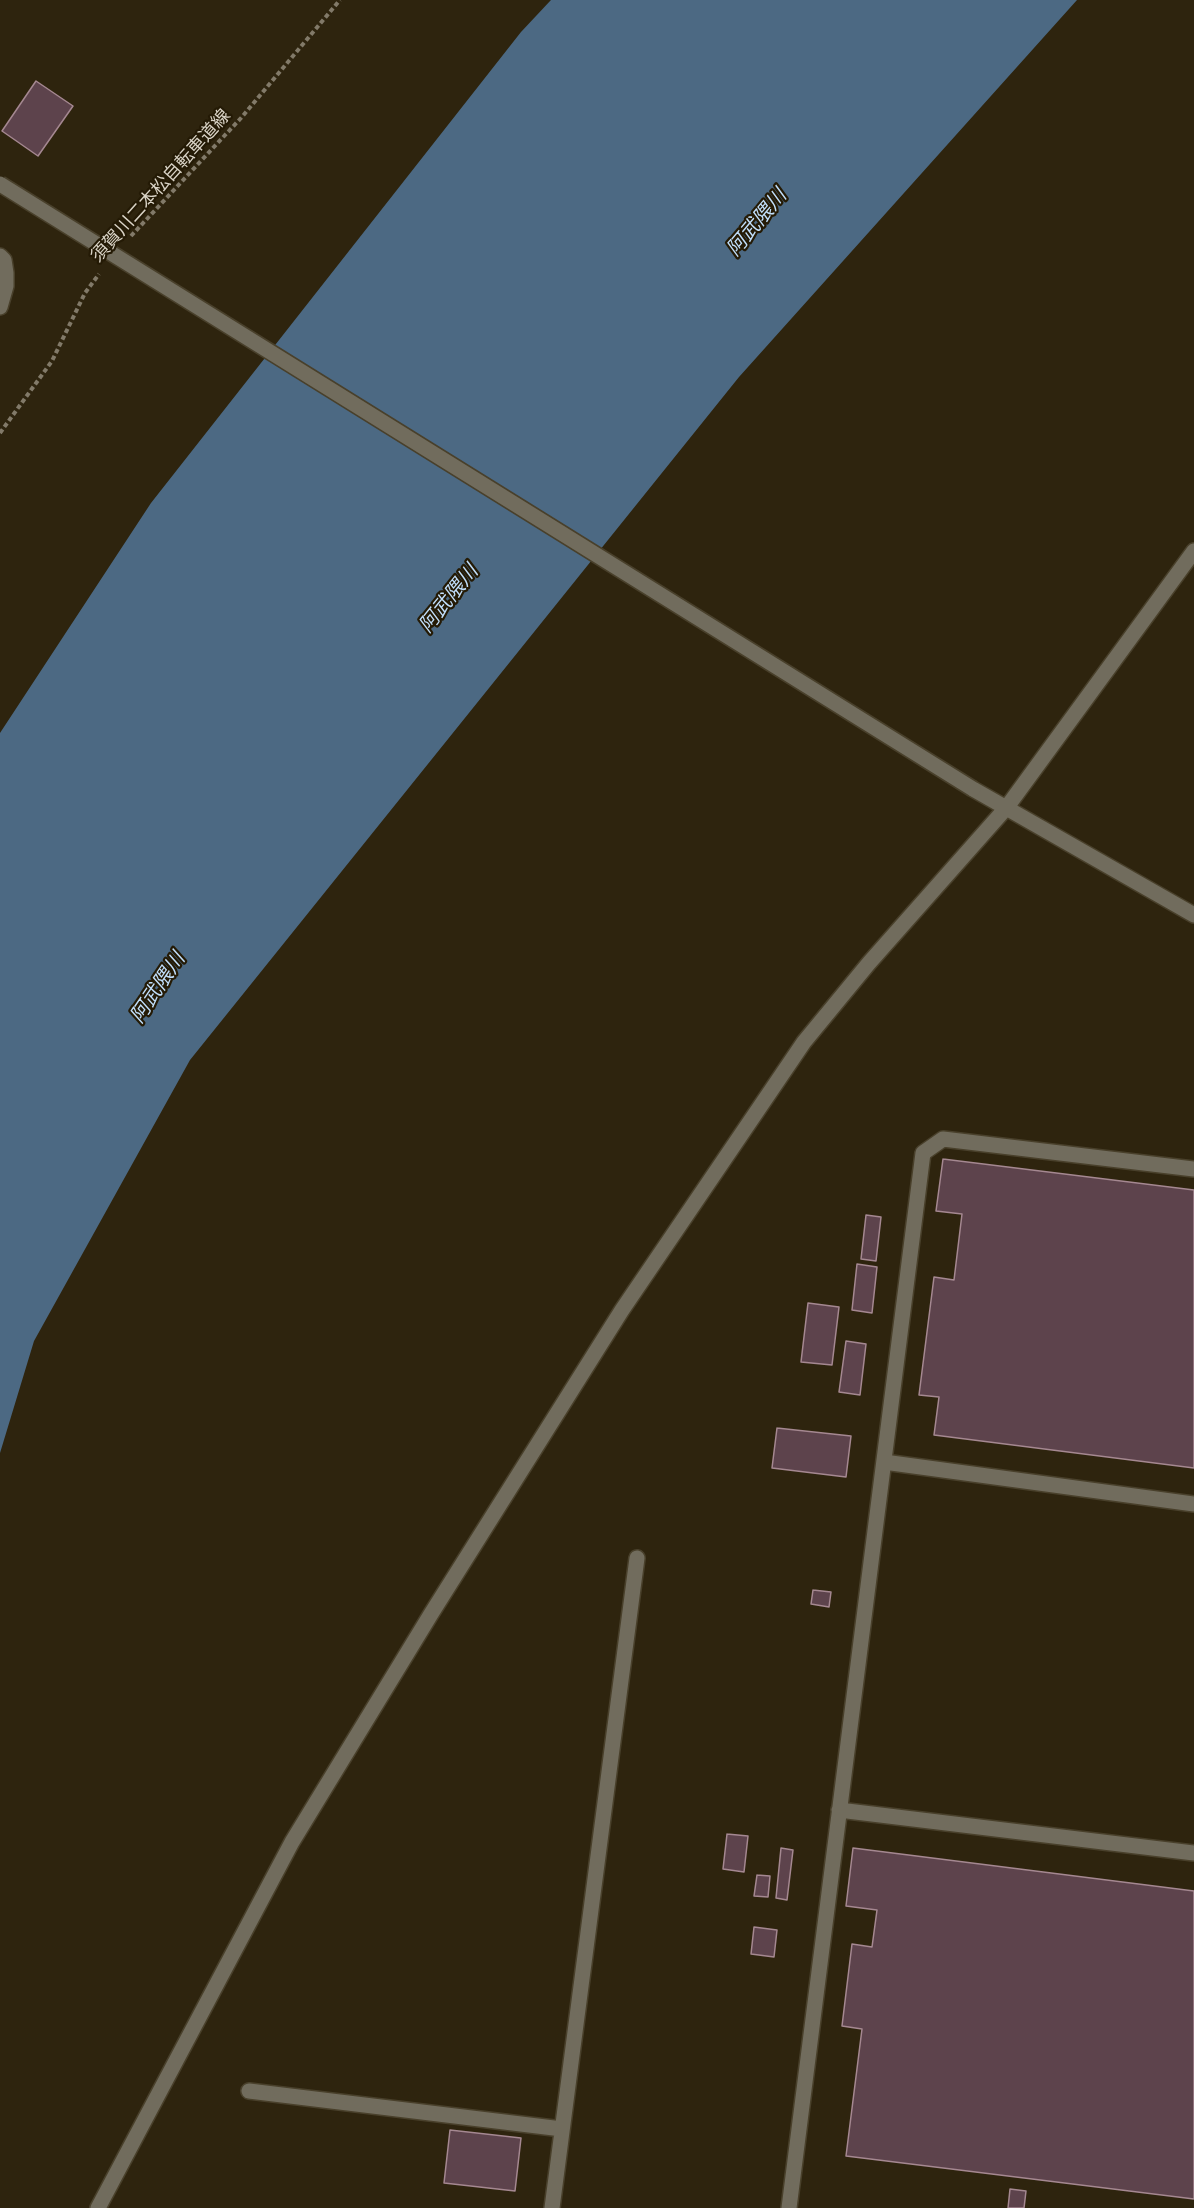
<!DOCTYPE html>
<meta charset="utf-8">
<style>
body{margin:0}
canvas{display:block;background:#2e240e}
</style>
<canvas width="1194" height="2208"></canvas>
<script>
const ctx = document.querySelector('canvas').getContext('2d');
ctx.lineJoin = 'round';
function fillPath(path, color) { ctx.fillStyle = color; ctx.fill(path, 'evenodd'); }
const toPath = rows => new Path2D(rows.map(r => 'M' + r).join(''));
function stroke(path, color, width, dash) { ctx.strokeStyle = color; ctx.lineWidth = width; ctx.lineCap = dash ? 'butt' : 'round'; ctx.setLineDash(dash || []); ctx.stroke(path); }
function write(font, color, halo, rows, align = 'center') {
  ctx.font = font + ' "PT Sans","Noto Sans JP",sans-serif'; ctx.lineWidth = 4.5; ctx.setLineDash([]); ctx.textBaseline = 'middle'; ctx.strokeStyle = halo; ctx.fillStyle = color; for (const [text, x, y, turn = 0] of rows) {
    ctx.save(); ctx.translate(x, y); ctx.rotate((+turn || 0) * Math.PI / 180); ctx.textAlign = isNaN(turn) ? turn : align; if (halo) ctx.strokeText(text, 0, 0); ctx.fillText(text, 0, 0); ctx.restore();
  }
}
fillPath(toPath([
 [551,0,1077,0,739,377,190,1060,34,1341,0,1453,0,733,151,503,521,32]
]), '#4c6983');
const building = toPath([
 [36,81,73,106,38,156,2,131,36,81],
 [943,1159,1194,1190,1194,1468,934,1435,939,1397,919,1395,934,1277,954,1280,962,1214,936,1211,943,1159],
 [866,1215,881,1217,876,1261,861,1259,866,1215],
 [857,1264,877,1267,872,1313,852,1310,857,1264],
 [808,1303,839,1307,832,1365,801,1362,808,1303],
 [846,1341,866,1344,860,1395,839,1392,846,1341],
 [777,1428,851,1436,846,1477,772,1468,777,1428],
 [813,1590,831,1592,829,1607,811,1604,813,1590],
 [727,1834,748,1836,744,1872,723,1869,727,1834],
 [781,1848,793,1850,787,1900,776,1898,781,1848],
 [853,1848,1194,1891,1194,2199,846,2156,862,2029,842,2026,852,1944,872,1947,877,1910,846,1906,853,1848],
 [757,1875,770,1876,768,1897,754,1896,757,1875],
 [754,1927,777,1930,774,1957,751,1954,754,1927],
 [450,2130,521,2138,515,2191,444,2183,450,2130],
 [1010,2189,1026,2191,1024,2208,1008,2208,1010,2189]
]);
fillPath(building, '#5d434c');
stroke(building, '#a58891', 1.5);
const minor = toPath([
 [0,256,4,260,6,273,6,286,0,307],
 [973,789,1194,915],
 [884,1462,1194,1504],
 [839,1810,1194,1853],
 [249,2091,562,2129],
 [98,2208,292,1842,431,1614,622,1310,804,1042,869,963,1007,807,1194,551],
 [552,2208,637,1558],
 [789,2208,923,1153,943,1139,1194,1169]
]);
stroke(minor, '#49402b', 18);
stroke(toPath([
 [131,236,241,118,340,0],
 [0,433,52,361,85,293,99,274]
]), '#827a69', 4, [4.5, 3]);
stroke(minor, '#716c5d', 15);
const minorBridge = toPath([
 [0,184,973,789]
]);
stroke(minorBridge, '#49402b', 18, []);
stroke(minorBridge, '#716c5d', 15);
write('18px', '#d9d3c6', '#241a05', [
 ["須賀川二本松自転車道線",161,186,-48]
]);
write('italic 20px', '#c1dffb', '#241a05', [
 ["阿武隈川",757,223,-50],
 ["阿武隈川",449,599,-51],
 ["阿武隈川",158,988,-56]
]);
</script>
